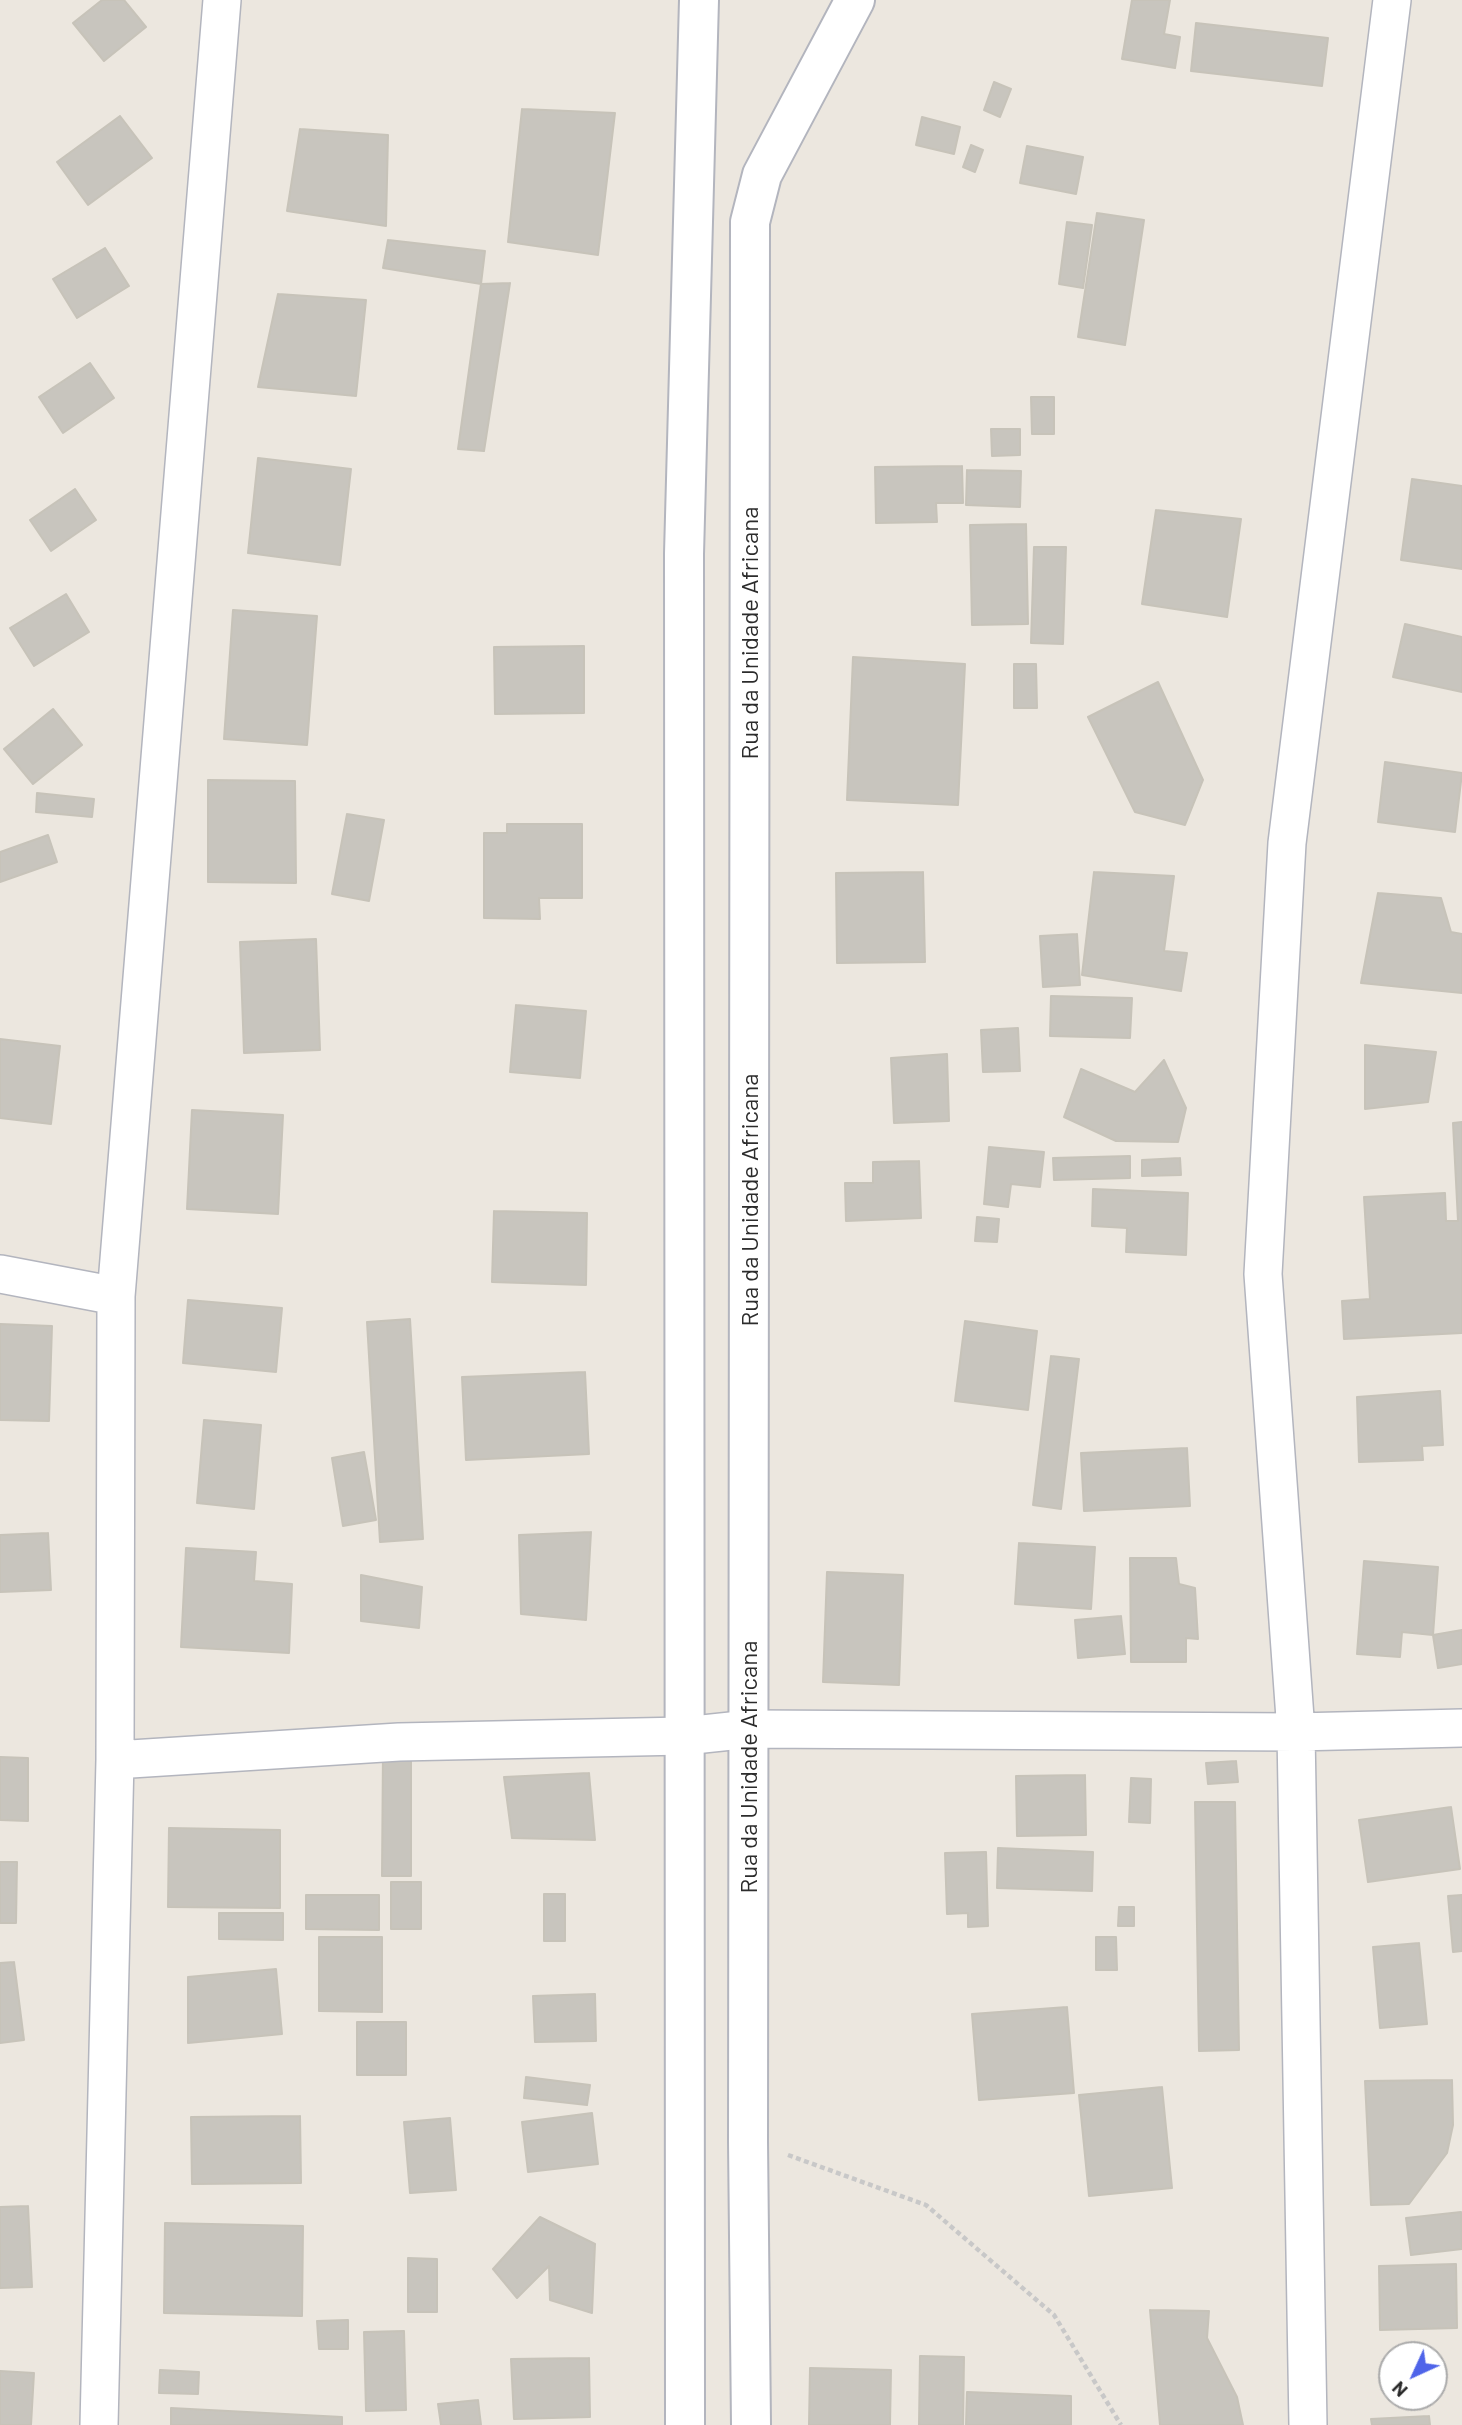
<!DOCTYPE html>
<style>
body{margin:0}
#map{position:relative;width:1462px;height:2425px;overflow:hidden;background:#ece7df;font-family:Barlow,sans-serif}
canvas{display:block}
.north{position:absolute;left:1378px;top:2341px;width:70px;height:70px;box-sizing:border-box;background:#fff;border:2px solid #ababab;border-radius:50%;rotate:225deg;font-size:19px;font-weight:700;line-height:28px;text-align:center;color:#2c2c2c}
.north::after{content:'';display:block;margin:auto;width:24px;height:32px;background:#4f64e9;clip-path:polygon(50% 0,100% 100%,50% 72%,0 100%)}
</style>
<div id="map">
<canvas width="1462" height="2425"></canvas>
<div class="north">N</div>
</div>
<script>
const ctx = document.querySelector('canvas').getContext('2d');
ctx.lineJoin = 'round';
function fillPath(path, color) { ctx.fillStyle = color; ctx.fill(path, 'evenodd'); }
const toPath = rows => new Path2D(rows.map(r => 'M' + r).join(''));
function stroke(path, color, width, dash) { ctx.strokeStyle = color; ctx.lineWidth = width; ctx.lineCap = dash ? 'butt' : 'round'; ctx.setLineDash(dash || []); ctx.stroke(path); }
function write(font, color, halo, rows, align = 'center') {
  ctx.font = font + ' Barlow,sans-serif'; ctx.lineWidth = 5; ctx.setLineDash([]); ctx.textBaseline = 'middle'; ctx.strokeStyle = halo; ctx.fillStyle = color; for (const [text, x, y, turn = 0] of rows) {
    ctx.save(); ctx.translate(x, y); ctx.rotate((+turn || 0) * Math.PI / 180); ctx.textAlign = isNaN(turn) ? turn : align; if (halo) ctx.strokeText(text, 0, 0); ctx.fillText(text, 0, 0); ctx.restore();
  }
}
const building = toPath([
 [102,0,124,0,146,27,104,61,73,23,102,0],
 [1132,0,1170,0,1164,34,1180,37,1175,68,1122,59,1132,0],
 [1196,23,1328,38,1322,86,1191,71,1196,23],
 [994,82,1011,89,1000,117,984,110,994,82],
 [522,109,615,113,598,255,508,242,522,109],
 [120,116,152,158,88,205,57,162,120,116],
 [922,117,960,127,954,154,916,145,922,117],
 [300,129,388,135,386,226,287,211,300,129],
 [971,145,983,150,975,172,963,167,971,145],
 [1027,146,1083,157,1076,194,1020,183,1027,146],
 [1097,213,1144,220,1125,345,1078,337,1097,213],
 [1067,222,1092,225,1083,288,1059,284,1067,222],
 [388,240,485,251,481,284,383,268,388,240],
 [105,248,129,286,77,318,53,279,105,248],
 [510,283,484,451,458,449,481,284,510,283],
 [278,294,366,300,356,396,258,387,278,294],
 [90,363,114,398,63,433,39,397,90,363],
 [1031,397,1054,397,1054,434,1032,434,1031,397],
 [991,429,1020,429,1020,455,992,456,991,429],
 [258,458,351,469,340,565,248,553,258,458],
 [962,466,963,503,936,503,937,522,876,523,875,467,962,466],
 [967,470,1021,471,1020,507,966,505,967,470],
 [1412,479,1462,486,1462,569,1401,560,1412,479],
 [75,489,96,520,51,551,30,520,75,489],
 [1156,510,1241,519,1227,617,1142,604,1156,510],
 [1026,524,1028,624,972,625,970,525,1026,524],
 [1034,547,1066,547,1063,644,1031,643,1034,547],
 [66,594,89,632,34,666,10,628,66,594],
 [233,610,317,616,307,745,224,739,233,610],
 [1405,624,1462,637,1462,692,1393,677,1405,624],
 [584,646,584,713,495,714,494,647,584,646],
 [853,657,965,664,958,805,847,800,853,657],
 [1014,664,1036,664,1037,708,1014,708,1014,664],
 [1158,682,1203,780,1185,825,1135,812,1088,717,1158,682],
 [53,709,82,745,33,784,4,749,53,709],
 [1385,762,1462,773,1455,832,1378,822,1385,762],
 [208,780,295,781,296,883,208,882,208,780],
 [37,793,94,799,92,817,36,812,37,793],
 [347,814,384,820,369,901,332,894,347,814],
 [507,824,582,824,582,898,539,898,540,919,484,918,484,833,507,833,507,824],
 [48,835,57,862,0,882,0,852,48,835],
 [923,872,925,962,837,963,836,873,923,872],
 [1094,872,1174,876,1164,951,1187,953,1181,991,1082,975,1094,872],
 [1378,893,1441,898,1451,932,1462,934,1462,993,1361,983,1378,893],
 [1077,934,1080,985,1043,987,1040,936,1077,934],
 [316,939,320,1050,244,1053,240,942,316,939],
 [1051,996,1132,998,1130,1038,1050,1036,1051,996],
 [516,1005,586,1011,580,1078,510,1072,516,1005],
 [1018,1028,1020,1071,983,1072,981,1030,1018,1028],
 [0,1039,60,1046,51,1124,0,1118,0,1039],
 [1365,1045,1436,1052,1428,1102,1365,1109,1365,1045],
 [947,1054,949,1121,894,1123,891,1058,947,1054],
 [1164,1060,1186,1108,1178,1142,1116,1141,1064,1117,1081,1069,1135,1092,1164,1060],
 [192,1110,283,1115,278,1214,187,1209,192,1110],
 [1462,1122,1462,1333,1344,1339,1342,1301,1370,1299,1364,1197,1445,1193,1446,1221,1458,1221,1453,1123,1462,1122],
 [989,1147,1044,1152,1040,1187,1011,1184,1008,1207,984,1204,989,1147],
 [1130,1156,1130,1178,1054,1180,1053,1158,1130,1156],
 [1180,1158,1181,1175,1142,1176,1142,1160,1180,1158],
 [919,1161,921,1218,846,1221,845,1183,873,1183,873,1162,919,1161],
 [1093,1189,1188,1193,1186,1255,1126,1252,1127,1228,1092,1226,1093,1189],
 [494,1211,587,1213,586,1285,492,1282,494,1211],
 [977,1217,999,1219,997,1242,975,1241,977,1217],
 [188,1300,282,1308,276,1372,183,1363,188,1300],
 [410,1319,423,1539,380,1542,367,1322,410,1319],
 [965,1321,1037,1331,1028,1410,955,1401,965,1321],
 [0,1324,52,1326,49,1421,0,1420,0,1324],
 [1051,1356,1079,1359,1061,1509,1033,1505,1051,1356],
 [585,1372,589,1454,466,1460,462,1377,585,1372],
 [1440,1391,1443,1445,1422,1446,1423,1460,1359,1462,1357,1397,1440,1391],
 [204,1420,261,1425,254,1509,197,1503,204,1420],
 [1187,1448,1190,1506,1084,1511,1081,1453,1187,1448],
 [364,1452,376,1520,343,1526,332,1458,364,1452],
 [591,1532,586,1620,521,1614,519,1535,591,1532],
 [48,1533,51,1590,0,1592,0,1535,48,1533],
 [1019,1543,1095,1547,1091,1609,1015,1604,1019,1543],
 [186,1548,256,1552,254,1581,292,1584,289,1653,181,1647,186,1548],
 [1130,1558,1176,1558,1179,1584,1195,1588,1198,1639,1186,1638,1186,1662,1131,1662,1130,1558],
 [1364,1561,1438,1567,1433,1635,1402,1632,1400,1657,1357,1654,1364,1561],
 [827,1572,903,1575,899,1685,823,1682,827,1572],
 [361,1575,422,1587,419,1628,361,1621,361,1575],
 [1121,1616,1125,1654,1078,1658,1075,1620,1121,1616],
 [1462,1630,1462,1664,1438,1668,1433,1635,1462,1630],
 [383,1750,411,1751,411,1876,382,1876,383,1750],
 [0,1757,28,1758,28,1821,0,1820,0,1757],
 [1236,1761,1238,1782,1208,1784,1206,1763,1236,1761],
 [589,1773,595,1840,512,1838,504,1777,589,1773],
 [1085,1775,1086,1835,1017,1836,1016,1776,1085,1775],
 [1131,1778,1151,1779,1150,1823,1129,1822,1131,1778],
 [1195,1802,1235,1802,1239,2050,1199,2051,1195,1802],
 [1451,1807,1460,1869,1368,1882,1359,1820,1451,1807],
 [169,1828,280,1830,280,1908,168,1907,169,1828],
 [998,1848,1093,1852,1092,1891,997,1888,998,1848],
 [986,1852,988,1926,968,1927,968,1913,947,1914,945,1853,986,1852],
 [0,1862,17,1862,16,1923,0,1923,0,1862],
 [391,1882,421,1882,421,1929,391,1929,391,1882],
 [544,1894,565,1894,565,1941,544,1941,544,1894],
 [306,1895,379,1895,379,1930,306,1929,306,1895],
 [1462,1895,1462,1951,1453,1952,1448,1896,1462,1895],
 [1119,1907,1134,1907,1134,1926,1118,1926,1119,1907],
 [219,1913,283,1913,283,1940,219,1939,219,1913],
 [319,1937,382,1937,382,2012,319,2011,319,1937],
 [1096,1937,1116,1937,1117,1970,1096,1970,1096,1937],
 [1419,1943,1427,2024,1380,2028,1373,1947,1419,1943],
 [14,1962,24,2040,0,2043,0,1963,14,1962],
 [276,1969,282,2034,188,2043,188,1977,276,1969],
 [595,1994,596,2041,535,2042,533,1996,595,1994],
 [1067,2007,1074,2093,979,2100,972,2014,1067,2007],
 [357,2022,406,2022,406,2075,357,2075,357,2022],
 [526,2077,590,2085,587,2105,524,2098,526,2077],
 [1452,2080,1453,2125,1447,2153,1409,2204,1371,2205,1365,2081,1452,2080],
 [1162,2087,1172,2188,1089,2196,1079,2095,1162,2087],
 [592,2113,598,2164,528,2172,522,2122,592,2113],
 [300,2116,301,2183,192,2184,191,2117,300,2116],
 [450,2118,456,2190,410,2193,404,2122,450,2118],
 [28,2206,32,2287,0,2288,0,2207,28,2206],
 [1461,2212,1462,2249,1411,2255,1406,2218,1461,2212],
 [540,2217,595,2244,592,2313,550,2300,549,2266,517,2298,493,2269,540,2217],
 [165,2223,303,2226,302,2316,164,2313,165,2223],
 [408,2258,437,2259,437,2312,408,2312,408,2258],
 [1456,2264,1457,2328,1380,2330,1379,2266,1456,2264],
 [1150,2310,1209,2311,1207,2338,1237,2397,1243,2425,1160,2425,1150,2310],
 [348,2320,348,2349,319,2349,317,2321,348,2320],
 [404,2331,406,2410,366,2411,364,2332,404,2331],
 [920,2356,964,2357,963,2425,919,2425,920,2356],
 [589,2358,590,2417,514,2419,511,2359,589,2358],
 [810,2368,891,2370,890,2425,809,2425,810,2368],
 [160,2370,199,2372,198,2394,159,2393,160,2370],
 [0,2371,34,2373,31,2425,0,2425,0,2371],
 [967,2392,1071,2396,1071,2425,966,2425,967,2392],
 [478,2400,481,2425,441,2425,438,2404,478,2400],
 [171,2408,342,2417,342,2425,171,2425,171,2408],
 [1429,2416,1430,2425,1372,2425,1371,2419,1429,2416]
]);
fillPath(building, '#c8c5be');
stroke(building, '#c7c3b9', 2);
const minor = toPath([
 [0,1274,116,1296],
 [115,1760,399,1742,684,1736,750,1729,1296,1732,1462,1728],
 [99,2425,115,1760,116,1296,222,0],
 [1308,2425,1296,1732,1263,1274,1287,843,1392,0]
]);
const tertiary = toPath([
 [685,2425,684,554,699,0],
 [751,2425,748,2141,750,222,762,175,855,0]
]);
stroke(minor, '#b3b5be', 40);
stroke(tertiary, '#b3b5be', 42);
stroke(toPath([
 [788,2155,926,2205,1054,2315,1121,2425]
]), '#c8c8c8', 4.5, [5, 3.5]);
stroke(minor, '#fff', 37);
stroke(tertiary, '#fff', 38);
write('24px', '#2c2c2c', '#fff', [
 ["Rua da Unidade Africana",750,633,-90],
 ["Rua da Unidade Africana",750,1200,-90],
 ["Rua da Unidade Africana",749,1767,-90]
]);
</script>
